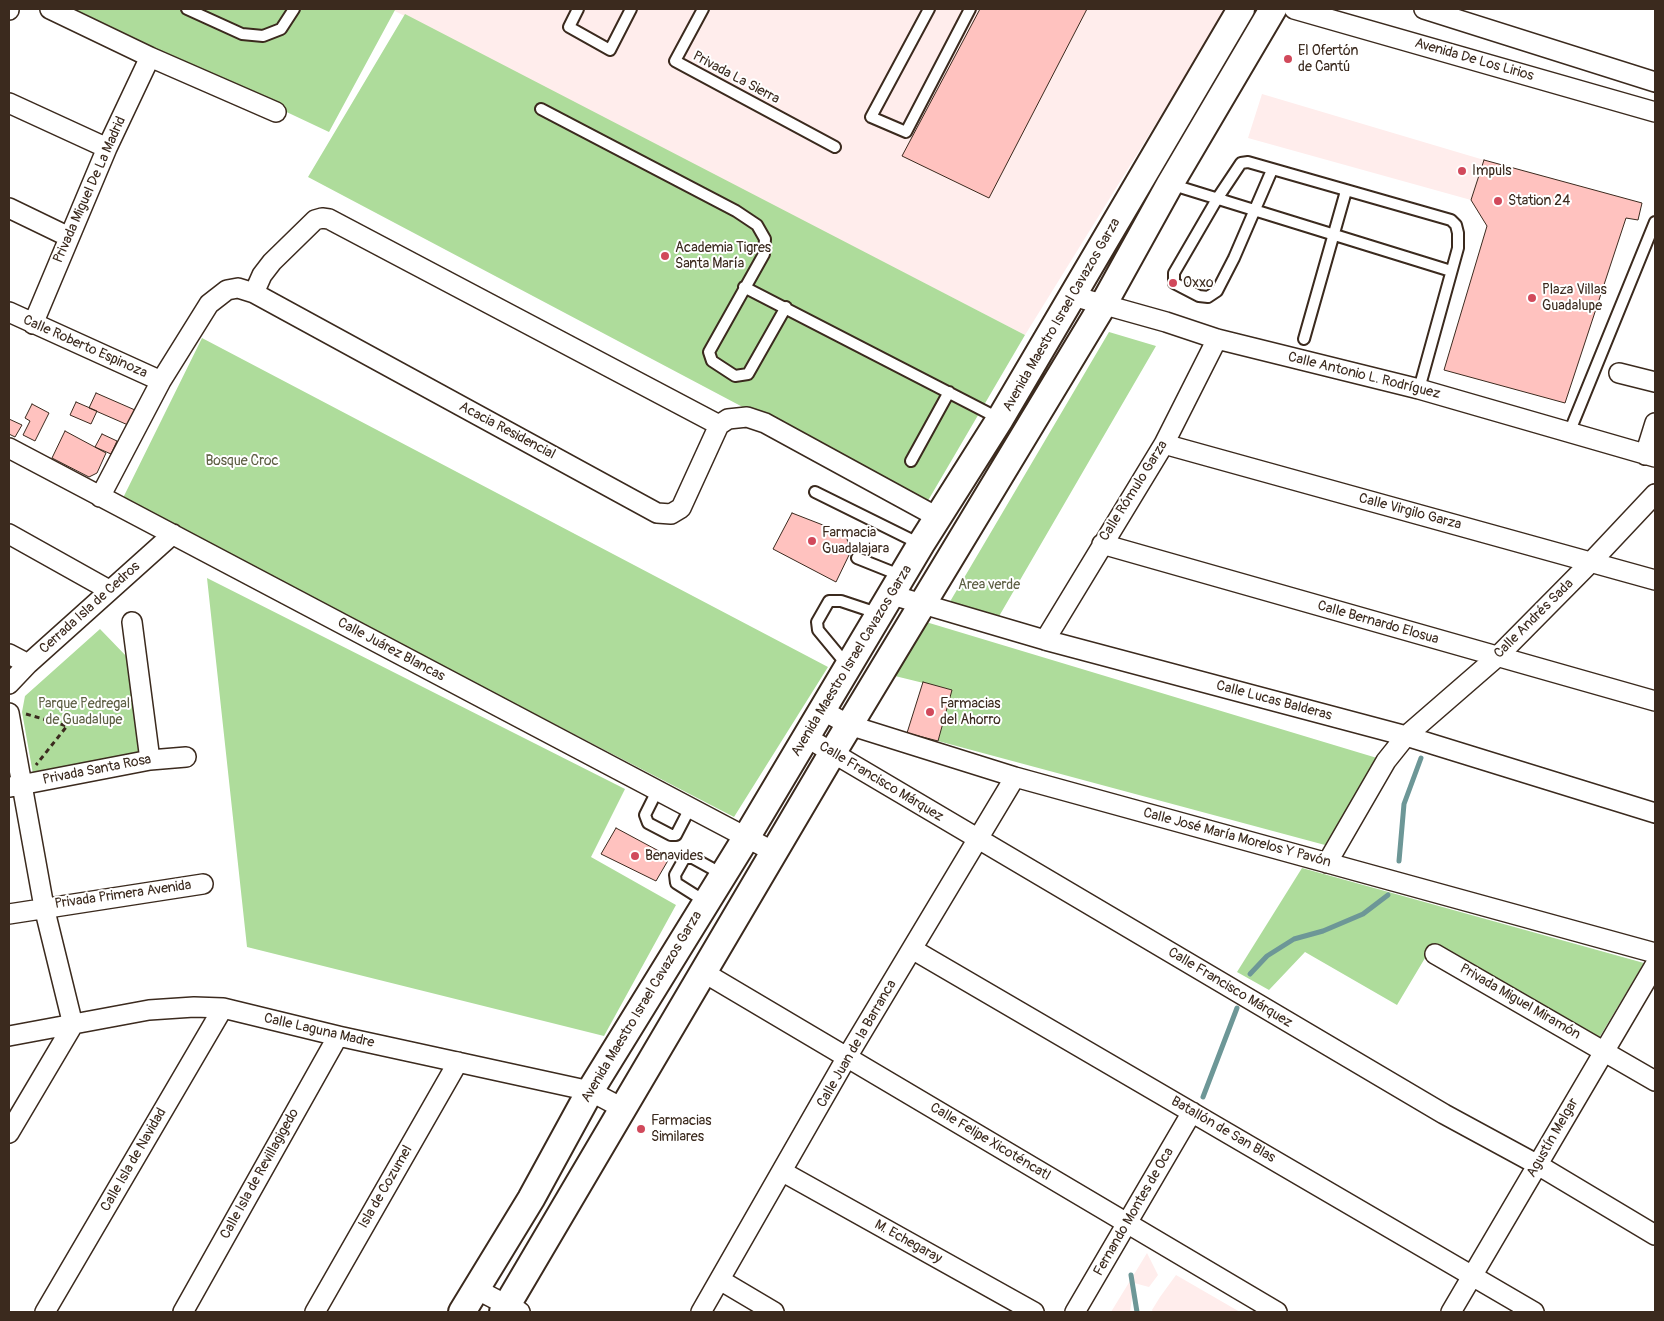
<!DOCTYPE html>
<meta charset="utf-8">
<style>
body{margin:0}
#map{position:relative;width:1664px;height:1321px;overflow:hidden;background:#fff;font-family:Pangolin,sans-serif}
canvas{display:block}
.frame{position:absolute;inset:0;border:10px solid #3b2a1e;pointer-events:none}
</style>
<div id="map">
<canvas width="1664" height="1321"></canvas>
<div class="frame"></div>
</div>
<script>
const ctx = document.querySelector('canvas').getContext('2d');
ctx.lineJoin = 'round';
function fillPath(path, color) { ctx.fillStyle = color; ctx.fill(path, 'evenodd'); }
const toPath = rows => new Path2D(rows.map(r => 'M' + r).join(''));
function stroke(path, color, width, dash) { ctx.strokeStyle = color; ctx.lineWidth = width; ctx.lineCap = dash ? 'butt' : 'round'; ctx.setLineDash(dash || []); ctx.stroke(path); }
function write(font, color, halo, rows, align = 'center') {
  ctx.font = font + ' Pangolin,sans-serif'; ctx.lineWidth = 4; ctx.setLineDash([]); ctx.textBaseline = 'middle'; ctx.strokeStyle = halo; ctx.fillStyle = color; for (const [text, x, y, turn = 0] of rows) {
    ctx.save(); ctx.translate(x, y); ctx.rotate((+turn || 0) * Math.PI / 180); ctx.textAlign = isNaN(turn) ? turn : align; if (halo) ctx.strokeText(text, 0, 0); ctx.fillText(text, 0, 0); ctx.restore();
  }
}
fillPath(toPath([
 [391,9,1227,9,1025,335],
 [1262,94,1484,160,1471,200,1248,138],
 [1147,1253,1158,1275,1149,1287,1134,1283,1130,1312,1111,1312],
 [1176,1275,1240,1312,1153,1312,1152,1310,1160,1297]
]), '#ffedec');
fillPath(toPath([
 [68,9,389,9,395,10,329,132],
 [405,14,1025,335,926,504,308,177],
 [1109,332,1156,346,998,618,948,605],
 [202,338,828,667,734,817,122,500],
 [207,578,625,789,591,857,676,905,604,1036,247,947],
 [926,622,1377,758,1325,845,938,741,952,690,895,676],
 [100,629,129,659,141,755,33,774,22,712,25,696],
 [1302,868,1644,963,1599,1038,1434,943,1397,1005,1305,952,1269,990,1237,972]
]), '#aedc9b');
stroke(toPath([
 [1399,861,1404,804,1421,758],
 [1250,974,1267,956,1294,939,1323,931,1363,914,1388,895],
 [1203,1097,1237,1008],
 [1131,1275,1137,1312]
]), '#6d9797', 5);
const building = toPath([
 [980,9,1087,9,989,198,902,156,980,9],
 [1484,160,1642,203,1638,220,1626,218,1565,403,1444,370,1487,226,1471,200,1484,160],
 [96,393,135,410,128,425,89,408,96,393],
 [76,402,97,411,91,424,70,415,76,402],
 [32,404,49,413,35,441,23,435,30,421,25,418,32,404],
 [9,419,22,425,15,437,9,434,9,419],
 [65,431,106,453,97,473,89,477,52,458,65,431],
 [102,434,117,441,111,454,95,447,102,434],
 [792,513,846,534,850,553,836,582,773,549,792,513],
 [923,682,952,690,938,741,907,733,923,682],
 [616,828,670,857,656,881,601,854,616,828]
]);
fillPath(building, '#ffc2bf');
stroke(building, '#3b2a1e', 1);
const lane = toPath([
 [187,9,242,34,263,36,281,29,294,9],
 [578,9,569,27,610,50,631,9],
 [703,9,675,61,835,147],
 [929,9,871,117,906,132,970,9],
 [541,109,736,211,757,225,765,239,764,254,709,352,712,361,735,376,748,374,786,307],
 [1272,170,1234,258,1217,291,1208,297,1199,296,1174,283,1174,273,1217,199,1241,163,1248,162,1451,220,1456,225,1458,233,1458,248,1419,389],
 [1170,184,1451,271],
 [744,287,1000,419],
 [1304,339,1346,191],
 [1569,433,1655,222],
 [911,461,949,392],
 [815,492,920,544],
 [857,558,902,576],
 [847,665,818,630,817,622,829,601,841,601,880,614],
 [657,791,645,815,648,823,671,835,676,835,690,808],
 [706,902,676,883,675,875,684,859,688,858,693,858,722,874]
]);
const street = toPath([
 [50,9,150,57,276,112],
 [1294,9,1655,112],
 [1424,9,1655,82],
 [9,10,9,9],
 [9,103,107,148],
 [9,208,69,237],
 [254,293,262,275,272,262,315,220,322,218,329,219,719,425],
 [1073,296,1166,322,1217,339,1419,389,1655,457],
 [9,312,161,381],
 [33,324,107,148,150,57],
 [1619,373,1655,382],
 [1164,444,1655,580],
 [9,448,774,852],
 [1645,455,1655,423],
 [100,497,161,381,209,304,227,290,238,288,254,293,657,513,671,514,681,508,719,425,728,419,747,417,765,423,939,518],
 [9,534,109,590],
 [1102,544,1655,701],
 [892,595,1045,640,1406,736,1655,813],
 [132,622,150,760],
 [1045,640,1164,444,1217,339],
 [9,654,28,664],
 [9,684,28,664,173,534],
 [822,710,849,725,1015,777,1655,953],
 [9,713,44,907,73,1025,9,1133],
 [806,737,1444,1114,1538,1165,1655,1235],
 [10,787,150,760,186,757],
 [1327,863,1386,761,1406,736,1497,657,1592,561,1655,494],
 [9,914,203,884],
 [912,949,1534,1312],
 [1435,954,1655,1081],
 [703,972,1277,1312],
 [9,1036,149,1010,194,1007,223,1008,338,1036,590,1091,624,1109],
 [783,1172,1034,1312],
 [720,1280,774,1312],
 [476,1289,520,1312],
 [45,1312,223,1008],
 [183,1312,338,1036],
 [315,1312,458,1062],
 [701,1312,847,1057,1015,777],
 [1075,1312,1192,1112],
 [1451,1312,1655,965]
]);
const secondary = toPath([
 [462,1312,531,1199,590,1091,746,838,921,544,1000,419,1241,9],
 [503,1312,833,752,1103,305,1170,184,1273,9]
]);
stroke(lane, '#3b2a1e', 14);
stroke(street, '#3b2a1e', 22);
stroke(secondary, '#3b2a1e', 30);
stroke(toPath([
 [26,714,67,726,36,765]
]), '#3b2a1e', 3, [5, 4]);
stroke(lane, '#fff', 10);
stroke(street, '#fff', 19);
stroke(secondary, '#fff', 26);
for (const [x, y, r, color] of [
 [1288,59,5,"#d1495b"],
 [1462,171,5,"#d1495b"],
 [1498,201,5,"#d1495b"],
 [665,256,5,"#d1495b"],
 [1173,283,5,"#d1495b"],
 [1532,298,5,"#d1495b"],
 [812,541,5,"#d1495b"],
 [930,712,5,"#d1495b"],
 [635,856,5,"#d1495b"],
 [641,1129,5,"#d1495b"]
]) { const dot = new Path2D(); dot.arc(x, y, r, 0, 2 * Math.PI); ctx.fillStyle = color; ctx.fill(dot); stroke(dot, '#fff', 2); }
write('14px', '#3b2a1e', '#fff', [
 ["El Ofertón",1298,51],
 ["de Cantú",1298,67],
 ["Impuls",1472,171],
 ["Station 24",1508,201],
 ["Academia Tigres",675,248],
 ["Santa María",675,264],
 ["Oxxo",1183,283],
 ["Plaza Villas",1542,290],
 ["Guadalupe",1542,306],
 ["Farmacia",822,533],
 ["Guadalajara",822,549],
 ["Farmacias",940,704],
 ["del Ahorro",940,720],
 ["Benavides",645,856],
 ["Farmacias",651,1121],
 ["Similares",651,1137]
], 'left');
write('14px', '#3b2a1e', '#fff', [
 ["Avenida De Los Lirios",1474,60,16],
 ["Privada La Sierra",736,78,28],
 ["Privada Miguel De La Madrid",90,190,-66],
 ["Avenida Maestro Israel Cavazos Garza",1062,315,-60],
 ["Calle Roberto Espinoza",85,347,24],
 ["Calle Antonio L. Rodríguez",1364,376,14],
 ["Acacia Residencial",507,431,28],
 ["Calle Rómulo Garza",1134,491,-58],
 ["Calle Virgilo Garza",1410,512,15],
 ["Cerrada Isla de Cedros",90,608,-42],
 ["Calle Andrés Sada",1534,619,-45],
 ["Calle Bernardo Elosua",1378,623,16],
 ["Calle Juárez Blancas",391,650,28],
 ["Avenida Maestro Israel Cavazos Garza",852,661,-59],
 ["Calle Lucas Balderas",1274,701,15],
 ["Privada Santa Rosa",97,770,-11],
 ["Calle Francisco Márquez",881,782,31],
 ["Calle José María Morelos Y Pavón",1237,838,15],
 ["Privada Primera Avenida",123,895,-8],
 ["Calle Francisco Márquez",1230,988,31],
 ["Privada Miguel Miramón",1520,1002,30],
 ["Avenida Maestro Israel Cavazos Garza",642,1007,-59],
 ["Calle Laguna Madre",319,1031,13],
 ["Calle Juan de la Barranca",857,1044,-60],
 ["Batallón de San Blas",1223,1130,30],
 ["Agustín Melgar",1553,1138,-60],
 ["Calle Felipe Xicoténcatl",990,1142,31],
 ["Calle Isla de Navidad",134,1160,-60],
 ["Calle Isla de Revillagigedo",260,1174,-61],
 ["Isla de Cozumel",386,1187,-60],
 ["Fernando Montes de Oca",1134,1212,-60],
 ["M. Echegaray",908,1242,29]
]);
write('14px', '#5e5f44', '#fff', [
 ["Bosque Croc",242,461],
 ["Area verde",989,585],
 ["Parque Pedregal",84,704],
 ["de Guadalupe",84,720]
]);
</script>
